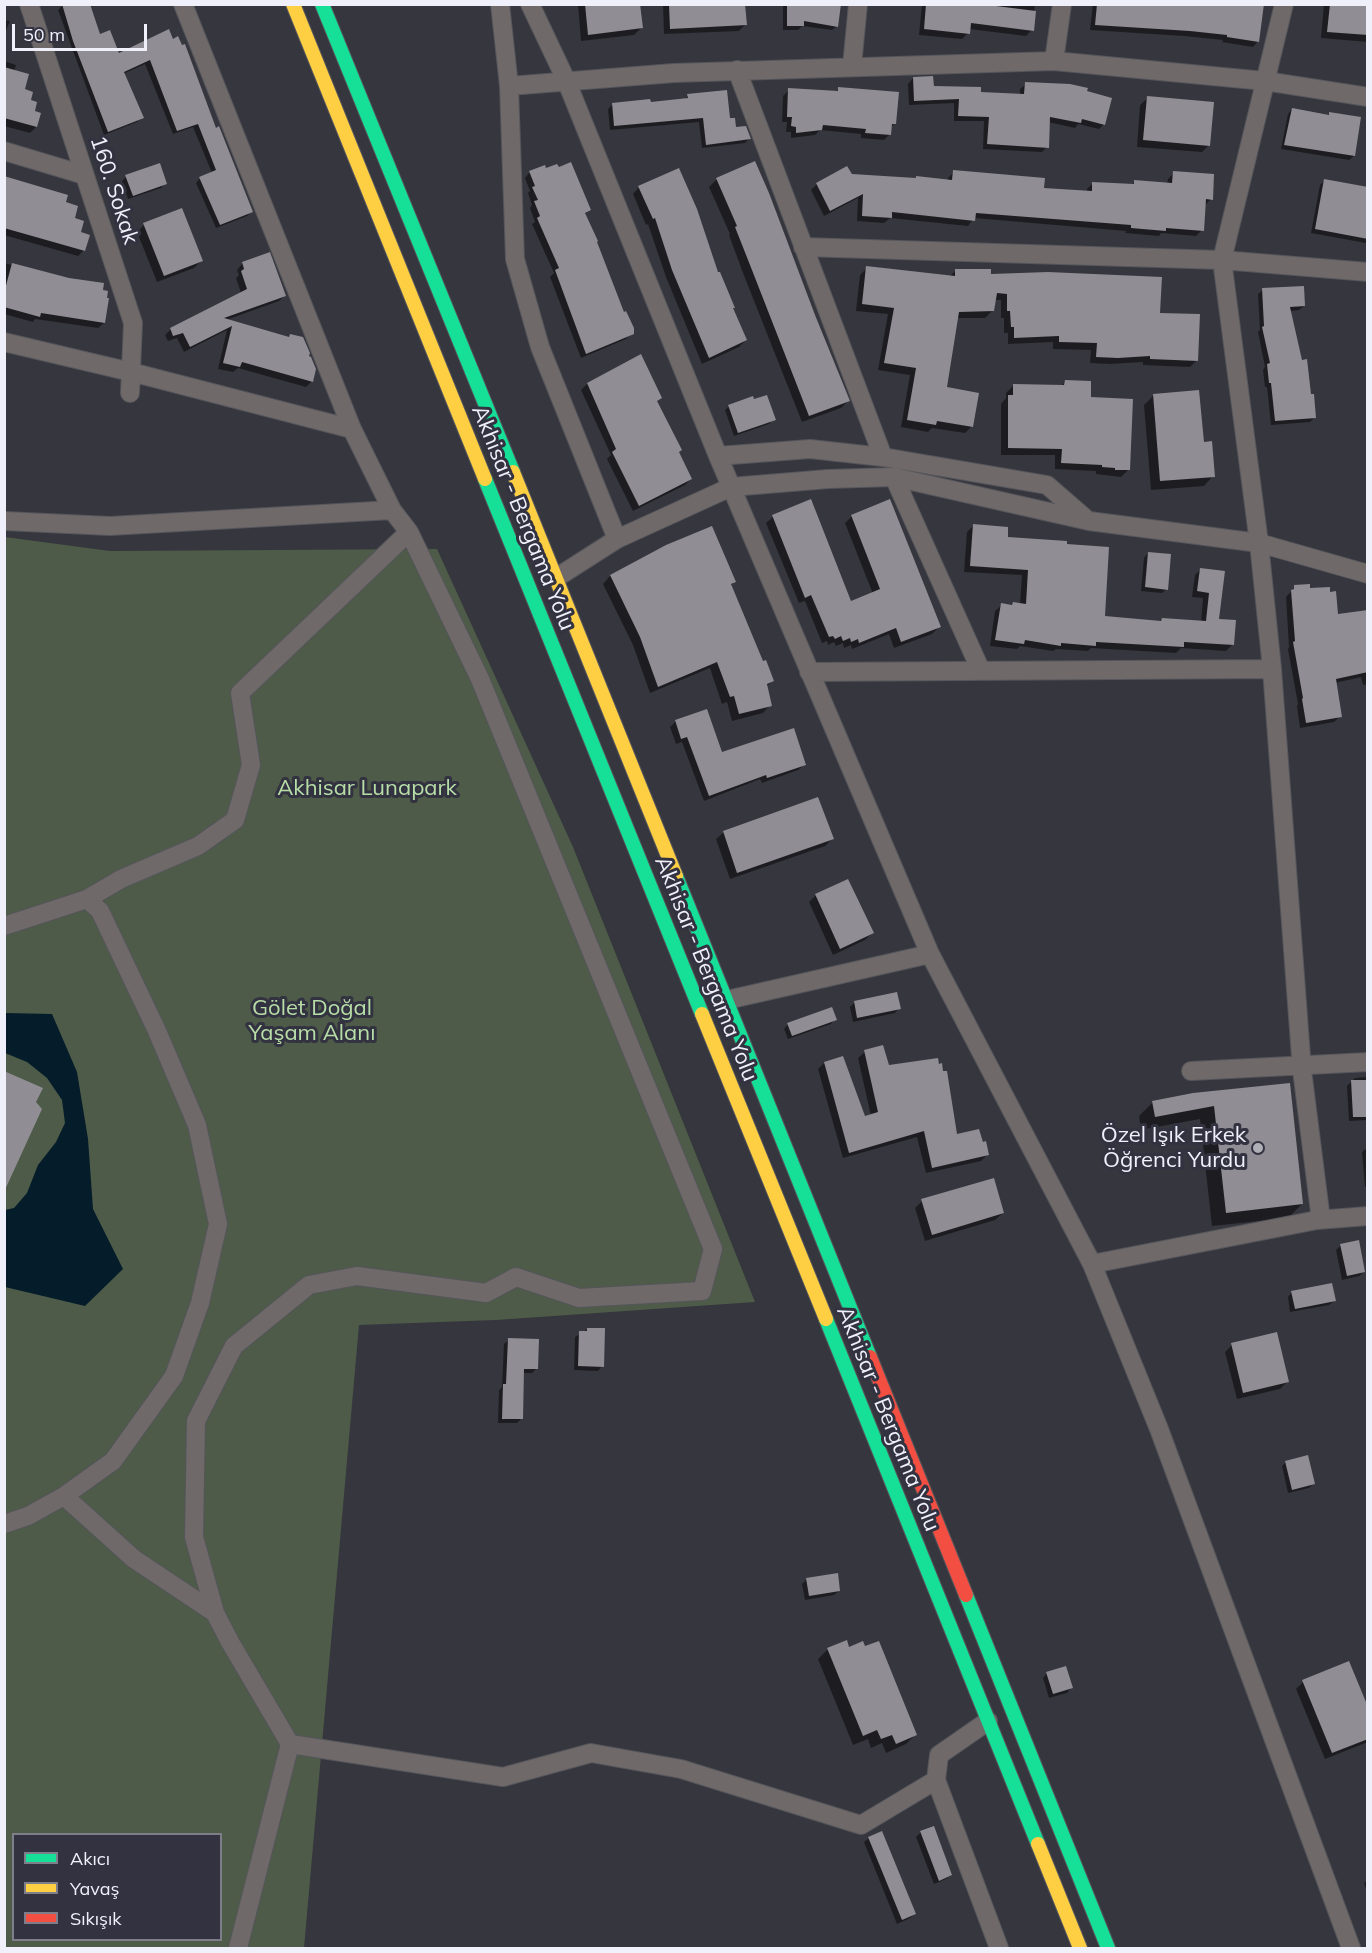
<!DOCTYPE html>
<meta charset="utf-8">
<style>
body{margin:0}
#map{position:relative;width:1372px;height:1953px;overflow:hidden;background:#36363e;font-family:Mulish,sans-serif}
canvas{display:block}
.frame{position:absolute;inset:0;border:6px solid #f0f0fa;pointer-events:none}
.legend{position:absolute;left:12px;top:1833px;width:210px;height:108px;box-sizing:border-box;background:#323241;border:2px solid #7e7e8b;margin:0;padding:8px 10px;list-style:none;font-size:18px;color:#f0f0fa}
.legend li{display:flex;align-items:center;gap:12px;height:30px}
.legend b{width:30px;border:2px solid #7e7e8b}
.scale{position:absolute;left:12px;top:24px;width:135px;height:27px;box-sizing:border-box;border:3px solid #f0f0fa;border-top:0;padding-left:8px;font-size:18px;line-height:21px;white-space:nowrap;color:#f0f0fa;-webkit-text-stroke:4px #323241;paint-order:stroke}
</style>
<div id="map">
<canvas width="1372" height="1953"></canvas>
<div class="frame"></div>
<ul class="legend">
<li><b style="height:8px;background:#16e098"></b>Akıcı</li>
<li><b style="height:8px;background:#ffcf43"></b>Yavaş</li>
<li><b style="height:8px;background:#f24e42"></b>Sıkışık</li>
</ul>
<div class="scale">50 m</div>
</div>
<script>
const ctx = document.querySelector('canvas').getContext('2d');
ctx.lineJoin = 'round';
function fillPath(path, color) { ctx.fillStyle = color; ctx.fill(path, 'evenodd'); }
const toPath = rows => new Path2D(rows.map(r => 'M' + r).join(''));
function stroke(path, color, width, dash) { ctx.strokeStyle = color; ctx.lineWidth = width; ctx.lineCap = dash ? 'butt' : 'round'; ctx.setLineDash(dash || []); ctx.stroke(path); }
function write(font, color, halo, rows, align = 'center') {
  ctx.font = font + ' Mulish,sans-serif'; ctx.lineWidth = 6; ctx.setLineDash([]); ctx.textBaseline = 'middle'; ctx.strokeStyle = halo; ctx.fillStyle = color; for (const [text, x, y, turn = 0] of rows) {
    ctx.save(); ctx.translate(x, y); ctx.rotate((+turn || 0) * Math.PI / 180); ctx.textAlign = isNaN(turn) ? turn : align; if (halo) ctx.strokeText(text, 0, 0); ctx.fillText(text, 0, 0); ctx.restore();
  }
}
fillPath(toPath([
 [5,537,110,551,437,549,573,847,755,1302,496,1320,359,1325,304,1948,5,1948],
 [14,1834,220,1834,220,1940,14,1940]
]), '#4d5b48');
fillPath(toPath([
 [5,1013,52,1014,77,1072,88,1139,93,1209,123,1269,85,1306,5,1287,5,1210,14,1208,27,1193,38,1165,56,1142,65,1123,62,1100,47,1078,27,1062,5,1053]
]), '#051d2a');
fillPath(toPath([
 [64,4,118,55,168,31,252,211,247,216,216,228,196,183,200,178,212,173,193,127,173,134,145,64,123,74,142,117,137,122,104,135,58,10],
 [578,4,639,4,641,28,634,35,581,41],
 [663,4,744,4,745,25,739,31,664,34],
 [783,4,840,4,837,26,832,30,802,26,798,30,783,30],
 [922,4,1035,4,1032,30,1026,36,969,29,968,33,962,39,919,35],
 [1093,4,1263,4,1258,41,1253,47,1222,42,1223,40,1184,36,1090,30],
 [1324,4,1368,4,1368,42,1321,38],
 [4,20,10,21,4,35],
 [4,61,16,65,14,71,29,101,36,127,30,133,4,126],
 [913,78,932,88,980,94,1020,96,1020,89,1026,84,1086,92,1104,124,1099,129,1078,124,1075,128,1048,122,1047,147,1042,152,983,149,984,121,954,121,954,103,909,105,908,84],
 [839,89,895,123,890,128,889,135,884,140,861,138,861,134,820,130,815,135,791,138,791,132,786,132,787,122,782,122,783,96,789,90,836,92],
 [688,96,728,120,734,129,749,139,745,143,702,148,699,122,610,130,608,109,613,104,650,103,684,100],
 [1148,98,1209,145,1202,152,1137,147,1140,105],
 [1292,109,1328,116,1330,114,1354,156,1349,160,1281,149,1288,114],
 [754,163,848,401,841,408,802,422,743,273,729,235,730,234,709,187,716,180],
 [530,172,589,210,584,215,632,333,626,339,581,358,550,277,554,273,532,224,535,222,530,208,532,205,528,193,530,191,525,178],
 [954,172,1043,190,1087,192,1087,189,1093,183,1131,186,1135,182,1167,184,1168,179,1174,173,1211,199,1205,205,1202,230,1196,236,1161,233,1159,236,1125,233,1126,231,974,218,968,226,890,218,884,223,857,221,858,198,824,216,811,190,817,184,851,176,948,181,948,178],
 [4,177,65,203,79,233,84,250,78,256,4,235],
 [126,177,165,183,161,188,128,199,122,181],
 [1325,180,1368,188,1366,243,1311,233,1320,185],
 [639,187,718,274,746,340,739,347,702,364,666,277,648,224,646,225,633,194],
 [144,225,201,261,194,268,157,282,137,232],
 [269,254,285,295,279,301,226,320,288,338,290,336,314,369,311,382,306,387,238,368,233,372,218,369,227,330,184,352,177,338,168,341,165,335,171,329,241,293,236,278,239,275,237,270,242,264],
 [4,263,69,279,104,323,98,328,35,319,33,322,4,314],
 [867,268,949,277,955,271,990,275,1159,315,1197,360,1190,367,1143,365,1143,362,1110,364,1090,363,1091,350,1053,349,1053,342,1008,344,1008,333,1004,333,1004,318,1001,318,1001,300,994,300,992,311,985,318,957,318,945,388,972,426,965,433,932,428,928,432,901,427,910,375,878,370,888,314,856,311,860,275],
 [1263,290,1304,306,1299,310,1290,311,1315,417,1310,422,1271,425,1267,387,1265,387,1263,370,1265,367,1258,332,1260,330,1258,294],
 [640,357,660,398,656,402,691,479,685,485,633,511,607,459,611,455,581,390,587,384],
 [1065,382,1089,399,1128,470,1121,477,1096,474,1096,471,1055,469,1055,455,1001,455,1001,404,1006,398,1006,393,1013,386,1061,386],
 [1154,395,1202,444,1213,476,1204,486,1151,490,1144,405],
 [729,406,774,419,769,424,734,436,725,410],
 [852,516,939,627,932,634,894,648,889,634,852,649,851,645,844,648,843,643,836,646,834,642,828,645,827,641,822,643,805,601,799,603,766,523,773,517,850,603,873,594,845,523],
 [973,526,1006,539,1103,617,1159,622,1162,619,1201,622,1203,598,1192,597,1195,575,1201,569,1224,572,1217,620,1233,644,1226,651,1181,648,1176,653,1091,648,1088,651,1056,649,1053,651,1020,646,1017,649,990,646,995,611,1002,605,1010,606,1013,603,1020,604,1022,575,964,572,967,532],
 [667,546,734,582,730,586,762,663,772,681,766,687,770,705,763,713,732,721,727,702,722,704,710,668,650,693,633,645,603,584,610,576],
 [1148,553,1167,589,1162,593,1141,591,1144,558],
 [1295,587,1309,590,1337,616,1368,611,1368,684,1363,685,1361,677,1335,683,1340,716,1334,722,1300,728,1297,706,1298,704,1288,649,1289,647,1286,597],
 [676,721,721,754,804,765,798,770,762,783,760,779,704,801,682,742,676,744,670,727],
 [724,832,832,839,825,846,730,879,716,839],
 [848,880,872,933,865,940,833,955,809,902,816,895],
 [854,1003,899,1008,895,1013,853,1022,850,1007],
 [835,1019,831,1024,788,1039,784,1029,788,1024],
 [865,1052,888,1067,956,1136,988,1154,981,1161,926,1173,917,1137,843,1158,818,1069,824,1063,864,1118,871,1116,858,1058],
 [1368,1077,1368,1120,1349,1121,1347,1086,1355,1078],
 [1289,1085,1302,1204,1288,1218,1212,1226,1200,1119,1141,1130,1139,1116,1153,1102],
 [1367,1148,1368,1187,1365,1187,1362,1152],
 [922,1201,1003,1213,995,1220,925,1241,915,1208],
 [1341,1245,1364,1272,1359,1276,1342,1280,1336,1250],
 [1292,1292,1334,1301,1329,1305,1290,1312,1288,1297],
 [588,1329,602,1366,598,1371,574,1370,575,1337],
 [509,1340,537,1368,532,1373,523,1373,521,1419,517,1423,498,1423,499,1390,502,1387,504,1344],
 [1232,1345,1287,1382,1280,1389,1237,1399,1225,1352],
 [1286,1462,1313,1484,1309,1488,1288,1493,1282,1466],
 [807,1579,839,1591,834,1595,805,1600,802,1584],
 [828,1649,849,1649,915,1735,906,1744,886,1753,882,1743,871,1748,868,1739,853,1745,818,1659],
 [1047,1673,1071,1688,1067,1693,1049,1698,1043,1678],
 [1303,1682,1368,1711,1368,1742,1325,1759,1296,1689],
 [921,1832,951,1875,946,1879,934,1884,916,1837],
 [869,1838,915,1914,910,1918,897,1924,864,1842],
 [1368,1880,1368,1894,1364,1883]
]), '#0007');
fillPath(toPath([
 [62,4,90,4,100,34,110,30,119,53,169,29,173,39,178,36,182,45,185,44,216,128,219,126,253,212,220,225,199,177,216,170,198,124,177,131,150,60,124,72,144,118,108,132,73,41],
 [585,4,640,4,643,28,588,35],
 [669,4,745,4,747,25,670,29],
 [787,4,841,4,838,27,804,21,804,26,787,26],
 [926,4,980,4,1036,11,1034,31,971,23,970,34,924,29],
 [1097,4,1264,4,1259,42,1227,37,1227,35,1190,31,1095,25],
 [1330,4,1368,4,1368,35,1327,32],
 [4,67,29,74,25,89,33,92,31,100,37,102,35,111,41,113,37,127,4,118],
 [933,76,934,86,981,87,981,92,1024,94,1025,82,1070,84,1088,88,1087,91,1112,98,1105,125,1082,119,1081,123,1050,117,1049,148,987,144,989,117,958,116,959,99,914,101,913,77],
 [838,87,899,92,896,124,892,124,891,135,865,133,866,129,823,125,822,130,796,133,796,127,791,126,792,117,787,117,788,88,838,91],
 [727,90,730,118,735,118,736,127,746,126,751,139,706,145,703,118,614,126,612,103,650,99,651,102,688,98,687,94],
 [1147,96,1214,102,1210,146,1143,140],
 [1292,108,1329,115,1329,112,1361,117,1355,156,1284,145],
 [755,161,769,193,815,315,850,401,809,416,750,265,735,227,737,226,716,178],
 [571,162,591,210,585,213,598,241,597,242,624,312,626,311,634,328,634,334,586,354,555,270,559,268,537,218,540,216,534,201,538,200,532,187,535,186,529,171,545,165,546,168,557,164,559,167],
 [160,163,167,184,133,196,125,175],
 [847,166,852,174,916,178,916,176,952,180,953,170,1045,178,1044,188,1092,191,1092,182,1134,184,1134,180,1172,183,1173,171,1214,174,1213,200,1206,199,1204,231,1166,228,1166,231,1131,228,1131,225,976,213,975,221,892,212,892,218,862,216,863,194,830,211,816,183],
 [679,168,697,209,718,272,720,272,735,308,733,308,747,340,709,358,672,270,655,218,653,219,638,186],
 [4,176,68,195,66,202,78,206,75,218,84,221,81,232,90,235,85,251,4,228],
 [1324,179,1368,187,1368,239,1315,229],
 [182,208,203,261,164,276,143,223],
 [270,252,286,296,224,318,289,337,290,334,303,337,310,353,309,356,311,357,316,369,313,382,242,362,240,367,223,363,232,326,190,347,183,333,173,336,170,328,247,289,241,271,244,269,242,262],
 [12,263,69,278,104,283,103,290,108,291,107,298,109,298,105,323,41,313,40,317,4,307,4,293],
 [866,266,955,276,955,269,991,269,991,274,1048,272,1162,277,1160,313,1200,314,1198,361,1150,359,1150,356,1118,358,1096,357,1097,343,1059,342,1059,336,1014,338,1014,327,1011,327,1010,311,1007,311,1007,294,997,293,994,311,959,312,947,387,979,393,973,427,937,421,936,425,907,420,916,368,884,363,894,308,862,304],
 [1304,286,1305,306,1290,307,1302,360,1307,359,1311,394,1314,394,1316,418,1275,421,1271,383,1269,383,1267,364,1270,363,1262,327,1264,326,1262,288],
 [641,354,662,398,657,401,682,450,679,452,692,479,639,506,612,452,616,449,587,383],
 [1065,380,1091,381,1091,397,1133,399,1130,470,1115,470,1115,468,1102,467,1102,465,1061,463,1062,449,1008,448,1008,395,1013,395,1013,384,1064,385],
 [1199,390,1204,442,1212,441,1215,477,1160,481,1153,394],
 [767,395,776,420,738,433,728,405,753,396,754,399],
 [811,499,851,601,880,589,851,515,890,499,941,627,901,642,896,628,859,643,858,639,851,642,850,638,843,641,841,636,835,639,833,636,829,637,811,595,805,598,772,515],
 [973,524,1008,527,1008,537,1067,541,1067,544,1109,547,1105,616,1161,621,1162,618,1206,621,1209,593,1197,591,1200,568,1225,571,1219,619,1236,620,1234,645,1184,642,1184,647,1096,642,1096,646,1061,643,1061,646,1025,640,1024,644,995,640,1001,603,1012,605,1013,602,1026,604,1028,570,970,566],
 [712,526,736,582,731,584,763,661,766,660,774,681,767,684,772,706,739,714,734,696,730,697,717,662,658,687,640,637,610,575,666,545],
 [1148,552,1171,554,1168,590,1145,587],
 [1310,584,1310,588,1330,587,1330,592,1336,591,1338,614,1368,610,1368,672,1336,679,1342,717,1306,723,1302,699,1303,698,1293,642,1295,641,1291,590,1294,589,1294,585],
 [707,709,722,752,794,728,806,765,767,778,766,775,709,796,687,737,681,739,675,720],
 [818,797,834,839,737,873,723,831],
 [848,879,874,933,840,949,815,894],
 [897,992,901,1009,857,1018,854,1001],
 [832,1007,837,1020,792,1036,787,1023],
 [883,1045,889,1065,938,1058,939,1064,942,1063,943,1071,947,1071,957,1134,979,1129,983,1142,986,1141,989,1155,932,1168,924,1131,849,1153,824,1062,843,1056,865,1116,878,1112,864,1050],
 [4,1071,43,1088,36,1102,42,1109,4,1192],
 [1351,1080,1368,1080,1368,1117,1353,1117],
 [1290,1083,1303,1204,1226,1213,1214,1106,1155,1117,1152,1101,1193,1093],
 [994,1178,1004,1213,932,1235,921,1199],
 [1359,1240,1365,1272,1347,1276,1340,1244],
 [1332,1283,1336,1301,1295,1309,1291,1291],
 [587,1328,605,1328,604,1367,578,1366,579,1331,587,1331],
 [1277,1332,1289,1382,1243,1393,1231,1343],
 [508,1338,539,1339,538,1369,524,1369,523,1419,502,1419,503,1384,506,1384],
 [1308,1455,1315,1484,1292,1490,1285,1461],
 [838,1573,840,1591,809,1596,806,1578],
 [847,1640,849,1647,863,1641,865,1646,879,1641,917,1735,896,1744,892,1735,881,1739,877,1730,863,1736,827,1648],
 [1349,1661,1368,1707,1368,1739,1332,1753,1302,1680],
 [1066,1666,1073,1688,1053,1694,1046,1672],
 [934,1826,952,1875,939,1881,920,1831],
 [882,1831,916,1914,902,1920,868,1837]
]), '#908d94');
const street = toPath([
 [29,4,133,323,130,393],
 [500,4,509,86,515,259,540,347,617,539],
 [530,4,566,80,718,456,930,954,1092,1264,1159,1429,1351,1948],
 [1284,4,1222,260,1259,543,1272,669,1302,1070,1320,1212,1317,1220],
 [1054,61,1062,4],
 [852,66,858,4],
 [737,70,883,457],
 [509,86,674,73,1054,61,1265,81,1368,97],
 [4,151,84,175],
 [803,247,1222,260,1368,272],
 [4,342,131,372,352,429],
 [718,456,810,449,883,457,1047,485,1085,518],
 [894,477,981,671],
 [4,521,110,526,392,510],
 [556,578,617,539,731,487,828,479,894,477,1089,521,1259,543,1368,574],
 [809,672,1272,669],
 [4,926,87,899,121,879,198,846,235,820,251,765,240,693,409,532,392,510,352,429,183,4],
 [727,1000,930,954],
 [1191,1071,1368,1062],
 [1092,1264,1317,1220,1368,1216],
 [64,1496,134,1559,215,1613],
 [4,1524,28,1516,64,1496,113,1461,174,1376,200,1303,218,1224,197,1125,157,1031,100,911,87,899],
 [988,1721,939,1755,936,1780,999,1948],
 [290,1744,503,1777,591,1753,681,1769,861,1825,936,1780],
 [238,1948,290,1744,230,1642,215,1613,194,1537,196,1421,234,1346,309,1285,357,1276,486,1293,516,1277,579,1298,702,1291,713,1249,480,679,409,532]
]);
const fast = toPath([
 [322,4,513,472],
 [485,479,702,1014],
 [676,876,870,1357],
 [826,1319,1038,1844],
 [966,1595,1108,1948]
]);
const slow = toPath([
 [293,4,485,479],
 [513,472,676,876],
 [702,1014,826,1319],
 [1038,1844,1080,1948]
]);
const jam = toPath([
 [870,1357,966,1595]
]);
stroke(street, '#55555b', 20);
stroke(fast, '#55555b', 16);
stroke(slow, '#55555b', 16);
stroke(jam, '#55555b', 16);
stroke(street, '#6f6a69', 18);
stroke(fast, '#16e098', 14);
stroke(slow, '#ffcf43', 14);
stroke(jam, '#f24e42', 14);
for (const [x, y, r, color] of [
 [1258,1148,6,"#afafb8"]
]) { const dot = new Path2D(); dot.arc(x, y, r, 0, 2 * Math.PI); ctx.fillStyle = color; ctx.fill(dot); stroke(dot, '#323241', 2); }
write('22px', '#f0f0fa', '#323241', [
 ["160. Sokak",114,190,72],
 ["Akhisar - Bergama Yolu",523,518,68],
 ["Akhisar - Bergama Yolu",706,969,68],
 ["Akhisar - Bergama Yolu",888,1419,68]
]);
write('22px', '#b8dea7', '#323241', [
 ["Akhisar Lunapark",367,788],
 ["Gölet Doğal",312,1008],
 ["Yaşam Alanı",312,1033]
]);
write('22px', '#f0f0fa', '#323241', [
 ["Özel Işık Erkek",1246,1135],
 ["Öğrenci Yurdu",1246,1160]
], 'right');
</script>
